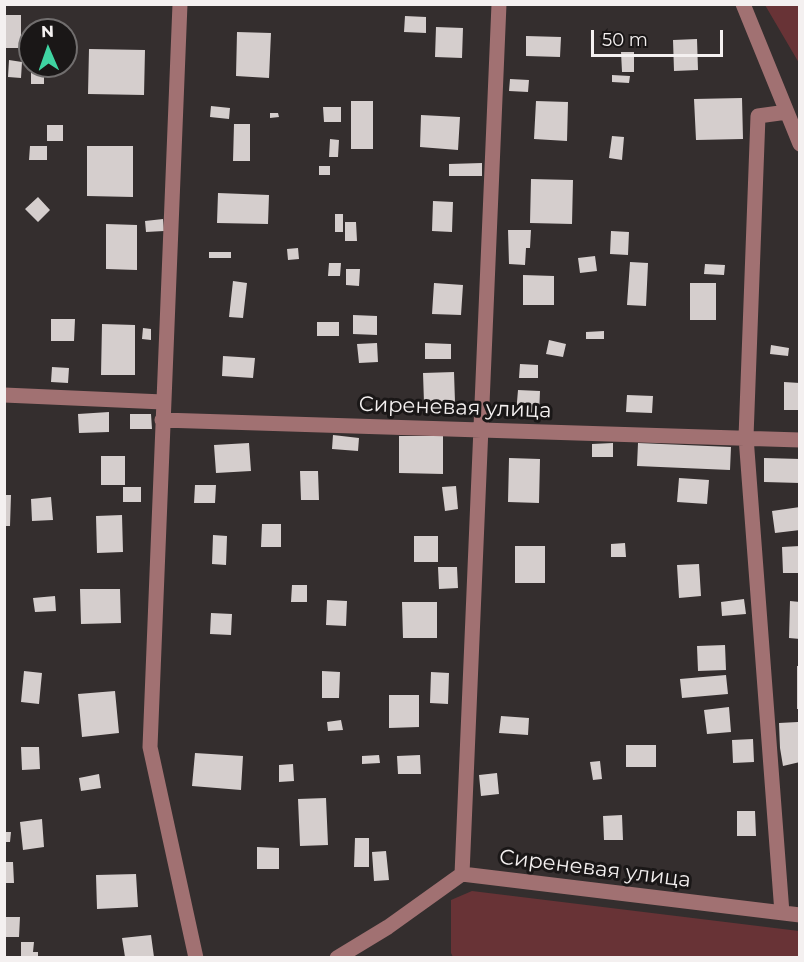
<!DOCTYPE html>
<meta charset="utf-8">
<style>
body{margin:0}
#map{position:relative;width:804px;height:962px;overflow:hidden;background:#342e2e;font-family:Montserrat,sans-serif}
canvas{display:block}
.frame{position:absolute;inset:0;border:6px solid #f4f0f0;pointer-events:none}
.north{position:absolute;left:18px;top:18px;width:60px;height:60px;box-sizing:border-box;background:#1a1717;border:2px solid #716e6e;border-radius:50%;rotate:358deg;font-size:16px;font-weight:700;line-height:24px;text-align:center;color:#f4f0f0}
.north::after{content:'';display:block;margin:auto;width:21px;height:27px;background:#3fd4a2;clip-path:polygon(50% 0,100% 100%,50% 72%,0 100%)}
.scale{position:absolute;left:591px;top:30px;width:132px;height:27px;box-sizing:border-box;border:3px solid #f4f0f0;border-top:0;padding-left:8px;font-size:18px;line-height:21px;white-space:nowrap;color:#f4f0f0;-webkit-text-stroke:4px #1a1717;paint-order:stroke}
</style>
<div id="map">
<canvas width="804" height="962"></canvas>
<div class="frame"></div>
<div class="north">N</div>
<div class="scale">50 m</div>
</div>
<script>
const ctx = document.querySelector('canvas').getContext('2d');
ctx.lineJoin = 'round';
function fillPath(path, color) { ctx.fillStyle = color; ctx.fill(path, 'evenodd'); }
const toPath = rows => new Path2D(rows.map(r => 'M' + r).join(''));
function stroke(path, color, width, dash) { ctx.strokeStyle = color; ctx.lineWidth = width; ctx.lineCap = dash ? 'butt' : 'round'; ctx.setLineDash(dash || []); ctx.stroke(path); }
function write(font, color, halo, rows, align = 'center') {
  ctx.font = font + ' Montserrat,sans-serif'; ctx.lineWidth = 6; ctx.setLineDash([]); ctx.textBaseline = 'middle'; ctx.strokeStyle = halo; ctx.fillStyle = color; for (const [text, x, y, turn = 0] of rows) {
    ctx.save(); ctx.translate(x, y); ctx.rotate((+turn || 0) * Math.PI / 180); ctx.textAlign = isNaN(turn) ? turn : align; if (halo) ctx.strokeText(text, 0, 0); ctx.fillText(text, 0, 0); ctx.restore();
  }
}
fillPath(toPath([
 [765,5,799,5,799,63],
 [472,891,799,931,799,957,453,957,451,953,451,900]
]), '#683336');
fillPath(toPath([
 [4,15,21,15,21,48,4,48],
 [405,16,426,17,426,33,404,32],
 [38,24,48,24,48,30,38,30],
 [436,27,463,28,462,58,435,57],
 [237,32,271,33,269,78,236,76],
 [526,36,561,37,560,57,526,56],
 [697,39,698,70,674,71,673,40],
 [89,49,145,50,144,95,88,94],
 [621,52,634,52,634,72,622,72],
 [9,60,22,62,21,78,8,77],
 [31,66,44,66,44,84,31,84],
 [612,75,630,76,629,83,612,82],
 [510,79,529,80,528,92,509,91],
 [742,98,743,139,696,140,694,99],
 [351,101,373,101,373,149,351,149],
 [536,101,568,102,567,141,534,139],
 [211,106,230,108,229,119,210,117],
 [323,107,341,107,341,122,324,122],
 [270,113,278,113,279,117,270,118],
 [421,115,460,117,458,150,420,147],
 [234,124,250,124,250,161,233,161],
 [47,125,63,125,63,141,47,141],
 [612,136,624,137,622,160,609,158],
 [330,139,339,140,338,157,329,157],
 [30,146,47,146,47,160,29,160],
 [87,146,133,146,133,197,87,196],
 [482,163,482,176,449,176,449,164],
 [319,166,330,166,330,175,319,175],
 [531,179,573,180,572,224,530,223],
 [218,193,269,195,268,224,217,223],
 [38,197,50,210,38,222,25,209],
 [433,201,453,202,452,232,432,231],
 [335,214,343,214,343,232,335,232],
 [163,219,164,231,146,232,145,221],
 [345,222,356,222,357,241,345,241],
 [106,224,137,225,137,270,106,269],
 [508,230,531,230,530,248,526,248,525,265,509,264],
 [611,231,629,232,628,255,610,254],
 [298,248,299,259,288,260,287,249],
 [209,252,231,252,231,258,209,258],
 [595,256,597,271,580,273,578,258],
 [630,262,648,263,646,306,627,305],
 [329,263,341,263,340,276,328,276],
 [705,264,725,265,724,275,704,274],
 [346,269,360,269,359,286,346,285],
 [523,275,554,276,554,305,523,305],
 [233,281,247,283,243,318,229,317],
 [434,283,463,285,461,315,432,314],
 [690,283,716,283,716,320,690,320],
 [353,315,377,316,377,335,353,334],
 [51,319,75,319,74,341,51,341],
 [317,322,339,322,339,336,317,336],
 [102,324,135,325,135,375,101,375],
 [143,328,151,329,151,340,142,339],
 [604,331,604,339,586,339,586,332],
 [549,340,566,344,563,357,546,354],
 [377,343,378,362,359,363,357,344],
 [425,343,451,344,451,359,425,359],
 [771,345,789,348,788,356,770,354],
 [223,356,255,358,253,378,222,376],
 [520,364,538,365,538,378,519,378],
 [52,367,69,368,68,383,51,382],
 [454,372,455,402,424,403,423,373],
 [784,382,800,383,800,410,784,410],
 [518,390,540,391,539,416,516,414],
 [627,395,653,396,652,413,626,412],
 [109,412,109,432,79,433,78,414],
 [130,414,151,414,152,429,130,429],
 [333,435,359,438,358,451,332,449],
 [399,436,443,436,443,474,399,473],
 [249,443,251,471,216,473,214,445],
 [613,443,613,457,592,457,592,444],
 [638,443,731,447,730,470,637,466],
 [101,456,125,456,125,485,101,485],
 [509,458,540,459,539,503,508,502],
 [764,458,800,459,800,483,764,482],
 [300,471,318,471,319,500,301,500],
 [679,478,709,480,707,504,677,502],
 [195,485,216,485,215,503,194,503],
 [456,486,458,509,445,511,442,487],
 [123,487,141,487,141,502,123,502],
 [4,495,11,495,10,526,4,526],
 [51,497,53,520,32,521,31,499],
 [800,507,800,530,775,533,772,511],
 [122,515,123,552,97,553,96,516],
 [262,524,281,524,281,547,261,547],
 [213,535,227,536,226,565,212,564],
 [414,536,438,536,438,562,414,562],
 [625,543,626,557,611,557,611,544],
 [515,546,545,546,545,583,515,583],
 [800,546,800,573,783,573,782,547],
 [699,564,701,596,679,598,677,565],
 [438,567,457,567,458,588,439,589],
 [292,585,307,585,307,602,291,602],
 [80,589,120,589,121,623,81,624],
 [55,596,56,611,35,612,33,598],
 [744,599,746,614,722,616,721,602],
 [327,600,347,601,346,626,326,625],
 [790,601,800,602,800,639,789,638],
 [402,602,437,602,437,638,403,638],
 [211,613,232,614,231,635,210,634],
 [725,645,726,670,698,671,697,646],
 [797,666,800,666,800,709,797,709],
 [24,671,42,673,39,704,21,702],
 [322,671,340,672,339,698,322,698],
 [431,672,449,673,448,704,430,703],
 [726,675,728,694,682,698,680,679],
 [115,691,119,733,82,737,78,694],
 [389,695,419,695,419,727,389,728],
 [729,707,731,732,707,734,704,710],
 [501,716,529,718,528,735,499,733],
 [341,720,343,730,328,731,327,722],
 [798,722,800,762,783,766,780,748,779,723],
 [753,739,754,762,733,763,732,740],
 [626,745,656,745,656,767,626,767],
 [21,747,39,747,40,769,22,770],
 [195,753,243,756,241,790,192,786],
 [379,755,380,763,362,764,362,756],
 [420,755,421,774,398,774,397,756],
 [600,761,602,779,593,780,590,762],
 [293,764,294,781,279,782,279,765],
 [497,773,499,794,481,796,479,775],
 [99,774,101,788,81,791,79,778],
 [326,798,328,845,300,846,298,799],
 [737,811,755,811,756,836,737,836],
 [622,815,623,840,604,840,603,816],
 [42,819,44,847,23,850,20,822],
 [4,832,11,832,10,842,4,842],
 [355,838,369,838,369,867,354,867],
 [257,847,279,848,279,869,257,869],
 [386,851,389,880,374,881,372,852],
 [5,862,13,862,14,883,5,883],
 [136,874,138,907,97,909,96,875],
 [4,917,20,917,19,937,4,937],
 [151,935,154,957,125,957,122,938],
 [21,942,34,942,33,952,38,952,38,957,21,957]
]), '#d5cecd');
stroke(toPath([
 [180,4,150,747,196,958],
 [743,4,800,144],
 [4,395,163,402],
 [162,420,800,440],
 [462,874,499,4],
 [782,913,746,437,758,116,787,112],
 [337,958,388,927,462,874,800,915]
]), '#a17172', 15);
write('21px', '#f4f0f0', '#1a1717', [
 ["Сиреневая улица",455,408,2],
 ["Сиреневая улица",595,869,7]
]);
</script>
